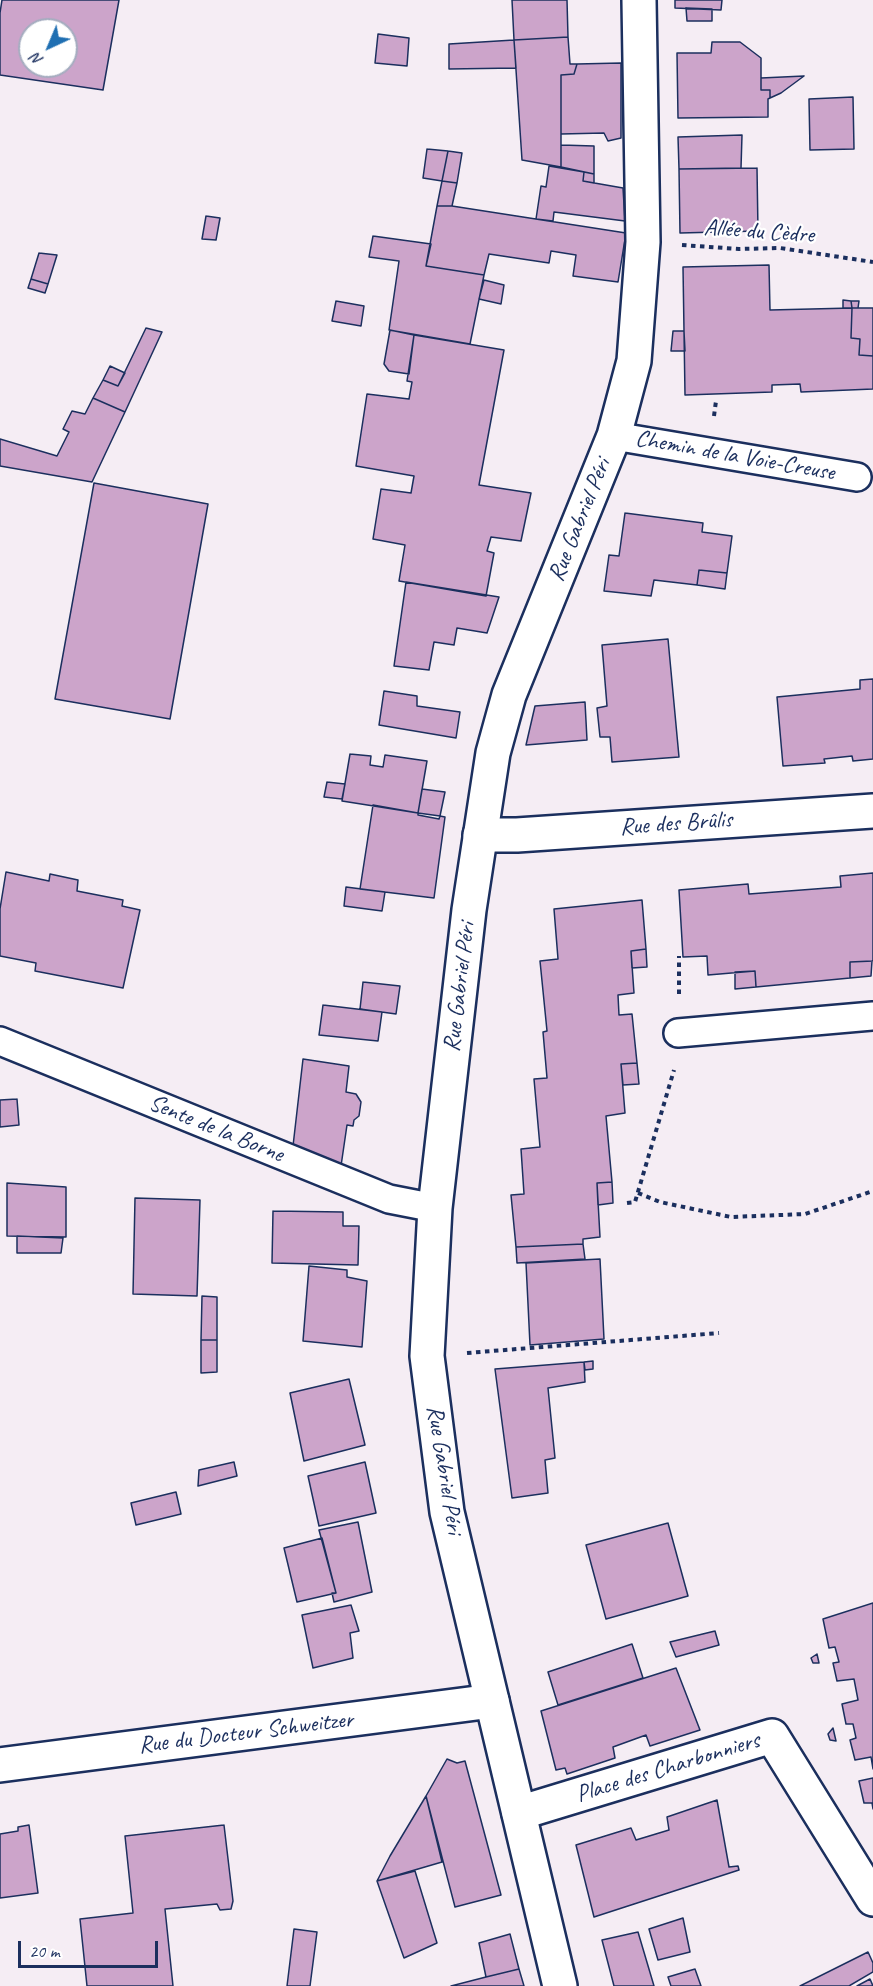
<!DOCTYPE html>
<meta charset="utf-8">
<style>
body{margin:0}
#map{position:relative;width:873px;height:1986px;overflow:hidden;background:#f5edf4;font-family:Caveat,sans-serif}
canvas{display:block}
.north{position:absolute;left:18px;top:18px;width:60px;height:60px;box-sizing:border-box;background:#fff;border:2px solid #a4acbf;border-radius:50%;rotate:224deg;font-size:16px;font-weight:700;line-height:24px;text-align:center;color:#1b2f5e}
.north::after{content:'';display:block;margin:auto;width:21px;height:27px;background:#1f6fb2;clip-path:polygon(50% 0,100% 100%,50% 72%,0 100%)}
.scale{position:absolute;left:18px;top:1941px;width:140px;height:27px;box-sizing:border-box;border:3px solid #1b2f5e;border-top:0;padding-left:8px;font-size:18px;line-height:21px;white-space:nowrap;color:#1b2f5e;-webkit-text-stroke:4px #fff;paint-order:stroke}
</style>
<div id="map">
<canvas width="873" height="1986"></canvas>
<div class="north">N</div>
<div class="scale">20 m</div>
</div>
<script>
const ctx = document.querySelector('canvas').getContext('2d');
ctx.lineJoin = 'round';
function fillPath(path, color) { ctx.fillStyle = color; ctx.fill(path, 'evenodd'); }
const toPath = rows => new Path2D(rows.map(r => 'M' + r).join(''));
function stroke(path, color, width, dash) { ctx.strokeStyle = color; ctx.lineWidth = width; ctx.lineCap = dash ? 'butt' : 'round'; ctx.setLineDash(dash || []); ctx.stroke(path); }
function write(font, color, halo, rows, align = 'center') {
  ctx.font = font + ' Caveat,sans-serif'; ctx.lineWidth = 4.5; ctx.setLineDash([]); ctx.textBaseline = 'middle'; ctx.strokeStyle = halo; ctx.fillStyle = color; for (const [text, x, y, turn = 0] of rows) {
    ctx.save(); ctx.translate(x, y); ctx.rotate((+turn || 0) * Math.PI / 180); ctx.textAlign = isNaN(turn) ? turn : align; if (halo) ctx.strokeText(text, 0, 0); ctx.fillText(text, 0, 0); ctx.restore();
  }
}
const building = toPath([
 [2,0,119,0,103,90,0,75,0,13,2,0],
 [30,30,66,30,66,66,30,66,30,30],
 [512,0,567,0,568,37,514,40,512,0],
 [675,0,722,0,721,10,675,8,675,0],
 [686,8,712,9,712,21,687,21,686,8],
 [378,34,409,38,407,66,375,63,378,34],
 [568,37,570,64,577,64,574,74,561,75,561,167,522,160,514,40,568,37],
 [514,40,516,68,449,69,449,44,514,40],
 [712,42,740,42,761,58,761,90,770,90,770,98,768,99,768,117,678,118,677,53,711,53,712,42],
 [621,63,621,138,608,141,604,133,561,134,561,75,574,74,577,64,621,63],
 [804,76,781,93,770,98,770,90,761,90,761,78,804,76],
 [853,97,854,149,810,150,809,99,853,97],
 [742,135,741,168,679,169,678,137,742,135],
 [561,145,594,146,594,174,561,167,561,145],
 [427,149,448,151,442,181,423,178,427,149],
 [448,151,462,153,457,183,442,181,448,151],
 [549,166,584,172,583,181,623,188,625,221,554,212,553,221,536,219,541,186,546,187,549,166],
 [757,168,758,231,680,233,679,169,757,168],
 [584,172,594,174,594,183,583,181,584,172],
 [442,181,457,183,452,206,437,206,442,181],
 [437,206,452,206,626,233,618,282,573,276,576,255,551,251,549,263,489,254,484,275,426,266,437,206],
 [206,216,220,218,216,240,202,239,206,216],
 [373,236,431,244,426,266,484,275,470,344,389,330,399,261,369,257,373,236],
 [39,253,57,255,48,284,31,279,39,253],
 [769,265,770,310,852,308,851,338,860,339,859,355,873,356,873,389,801,392,800,384,772,385,772,392,685,395,683,267,769,265],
 [31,279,48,284,45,293,28,288,31,279],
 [484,280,504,285,501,304,479,299,484,280],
 [843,300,851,301,852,308,843,308,843,300],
 [336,301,364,306,361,326,332,321,336,301],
 [851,301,859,301,858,308,852,308,851,301],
 [852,308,873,308,873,356,859,355,860,339,851,338,852,308],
 [146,328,162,332,125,412,93,398,103,380,118,386,146,328],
 [390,330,414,335,409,374,389,371,384,364,390,330],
 [673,331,684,331,685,351,671,351,673,331],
 [414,335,504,350,479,485,531,493,521,541,491,537,487,551,494,553,486,596,399,581,405,545,373,539,381,489,411,493,414,476,356,466,367,394,409,399,412,382,407,381,414,335],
 [110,366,125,373,118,386,103,380,110,366],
 [93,398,125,412,92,482,0,466,0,439,57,456,69,432,63,429,72,411,85,414,93,398],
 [94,483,208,504,170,719,55,699,94,483],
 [625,513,703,523,702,532,732,536,727,573,699,570,697,585,654,580,651,596,604,591,609,555,619,556,625,513],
 [699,570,727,573,725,589,697,585,699,570],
 [406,582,499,597,487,633,457,628,454,645,434,642,429,670,394,666,406,582],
 [668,639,679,757,612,762,610,737,600,737,597,708,607,706,602,645,668,639],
 [873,679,873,759,853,761,852,756,824,759,825,763,783,766,777,697,860,689,860,680,873,679],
 [384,691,417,696,417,706,460,712,456,738,379,725,384,691],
 [585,702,587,740,526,745,535,706,585,702],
 [350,754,371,756,370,765,383,767,385,755,427,761,418,813,342,801,350,754],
 [327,782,345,784,342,799,324,797,327,782],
 [422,789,445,792,440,816,418,813,422,789],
 [373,805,418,813,418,815,439,819,440,816,445,817,434,898,360,889,373,805],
 [6,872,49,881,50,874,78,880,77,891,123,900,122,906,140,910,123,988,35,971,36,963,0,956,0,909,6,872],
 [873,873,873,961,850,962,850,978,756,987,755,971,708,975,707,956,683,957,679,890,748,884,749,894,841,887,840,876,873,873],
 [346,887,385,892,382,911,344,906,346,887],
 [642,900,646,949,631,951,634,993,618,995,619,1015,632,1014,637,1063,621,1064,625,1113,606,1116,612,1182,597,1183,600,1237,583,1239,583,1244,516,1247,511,1195,524,1194,521,1149,540,1147,534,1079,547,1078,543,1032,547,1031,540,961,558,959,554,909,642,900],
 [646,949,647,967,632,968,631,951,646,949],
 [872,961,871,976,850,978,850,962,872,961],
 [755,971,756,987,735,989,735,972,755,971],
 [363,982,400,986,396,1014,360,1009,363,982],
 [323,1005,382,1012,378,1041,319,1035,323,1005],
 [303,1059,349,1066,346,1092,356,1094,361,1102,359,1116,354,1120,353,1126,347,1125,341,1166,293,1146,303,1059],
 [637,1063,639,1084,623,1085,621,1064,637,1063],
 [17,1099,19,1125,0,1127,0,1100,17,1099],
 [612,1182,613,1203,598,1205,597,1183,612,1182],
 [7,1183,66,1187,66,1237,7,1236,7,1183],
 [135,1198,200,1200,197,1296,133,1294,135,1198],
 [273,1211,343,1212,343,1226,359,1226,358,1265,272,1263,273,1211],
 [17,1236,63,1238,61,1253,17,1253,17,1236],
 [583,1244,585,1259,517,1263,516,1247,583,1244],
 [600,1259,604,1339,530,1345,526,1263,600,1259],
 [309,1266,347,1270,347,1277,367,1281,362,1347,303,1341,309,1266],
 [202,1296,217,1297,217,1340,201,1340,202,1296],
 [201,1340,217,1340,217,1372,201,1373,201,1340],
 [593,1361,593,1369,585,1370,584,1362,593,1361],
 [584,1362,585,1382,548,1388,555,1458,545,1460,548,1493,512,1498,495,1369,584,1362],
 [349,1379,365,1445,304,1461,290,1393,349,1379],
 [234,1462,237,1476,198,1486,199,1470,234,1462],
 [365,1462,376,1513,319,1526,308,1476,365,1462],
 [176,1492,181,1514,136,1525,131,1503,176,1492],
 [358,1522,372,1592,334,1602,332,1593,336,1593,319,1530,358,1522],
 [668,1523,688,1596,606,1619,586,1545,668,1523],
 [322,1538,336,1593,297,1602,284,1548,322,1538],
 [873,1603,873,1769,871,1757,855,1760,850,1740,856,1738,853,1724,846,1724,842,1704,858,1700,854,1679,837,1681,833,1663,839,1662,835,1647,829,1648,823,1619,873,1603],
 [351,1605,359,1631,350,1633,353,1658,313,1668,302,1615,351,1605],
 [715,1631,719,1645,676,1657,670,1642,715,1631],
 [632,1644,643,1678,558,1705,548,1672,632,1644],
 [817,1654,819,1663,813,1663,811,1658,817,1654],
 [676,1668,700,1730,650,1746,646,1735,613,1747,615,1758,567,1774,565,1768,556,1770,541,1711,676,1668],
 [833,1728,836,1741,830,1740,828,1734,833,1728],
 [447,1759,457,1763,465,1761,501,1895,455,1907,426,1796,447,1759],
 [873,1778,873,1809,872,1803,864,1803,859,1781,873,1778],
 [426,1796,442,1862,377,1881,390,1856,426,1796],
 [717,1800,729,1867,738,1866,739,1870,594,1917,576,1845,631,1828,636,1840,669,1830,667,1817,717,1800],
 [29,1825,38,1893,0,1898,0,1834,18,1831,18,1827,29,1825],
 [224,1825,233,1901,231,1909,220,1910,217,1904,165,1909,173,1986,87,1986,80,1919,133,1913,125,1836,224,1825],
 [415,1871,437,1943,404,1958,377,1881,415,1871],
 [683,1918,690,1952,658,1960,649,1929,683,1918],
 [294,1929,317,1932,310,1986,287,1986,294,1929],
 [638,1932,654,1986,614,1986,602,1940,638,1932],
 [510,1934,519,1969,486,1977,479,1943,510,1934],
 [868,1952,873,1963,873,1972,849,1986,800,1986,868,1952],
 [519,1969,524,1986,451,1986,486,1977,519,1969],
 [695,1969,701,1986,671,1986,668,1977,695,1969],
 [870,1979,873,1986,857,1986,870,1979]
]);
fillPath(building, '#cca4ca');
stroke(building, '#1b2f5e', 1.5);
const service = toPath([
 [614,436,857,477],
 [678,1033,873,1016],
 [0,1041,389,1199,435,1208]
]);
const minor = toPath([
 [480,835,517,835,873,811],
 [0,1765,492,1701],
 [519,1813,772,1736,873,1899]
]);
const tertiary = toPath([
 [560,1986,447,1512,427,1356,435,1208,469,910,493,753,509,695,614,436,634,361,643,242,639,0]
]);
stroke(service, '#1b2f5e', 32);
stroke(minor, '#1b2f5e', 38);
stroke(tertiary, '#1b2f5e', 38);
stroke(toPath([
 [682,245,739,249,780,248,873,262],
 [714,416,716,401],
 [679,994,679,956],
 [638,1193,660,1202,731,1217,805,1214,873,1191],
 [627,1203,635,1202,674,1070],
 [467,1353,719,1333]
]), '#1b2f5e', 4, [4.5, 4.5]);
stroke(service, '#fff', 27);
stroke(minor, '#fff', 33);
stroke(tertiary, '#fff', 33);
write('24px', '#1b2f5e', '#fff', [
 ["Allée du Cèdre",759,232,4],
 ["Chemin de la Voie-Creuse",735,456,10],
 ["Rue Gabriel Péri",580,520,-68],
 ["Rue des Brûlis",676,824,-4],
 ["Rue Gabriel Péri",460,987,-83],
 ["Sente de la Borne",216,1129,22],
 ["Rue Gabriel Péri",444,1470,81],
 ["Rue du Docteur Schweitzer",246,1733,-7],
 ["Place des Charbonniers",668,1768,-17]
]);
</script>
